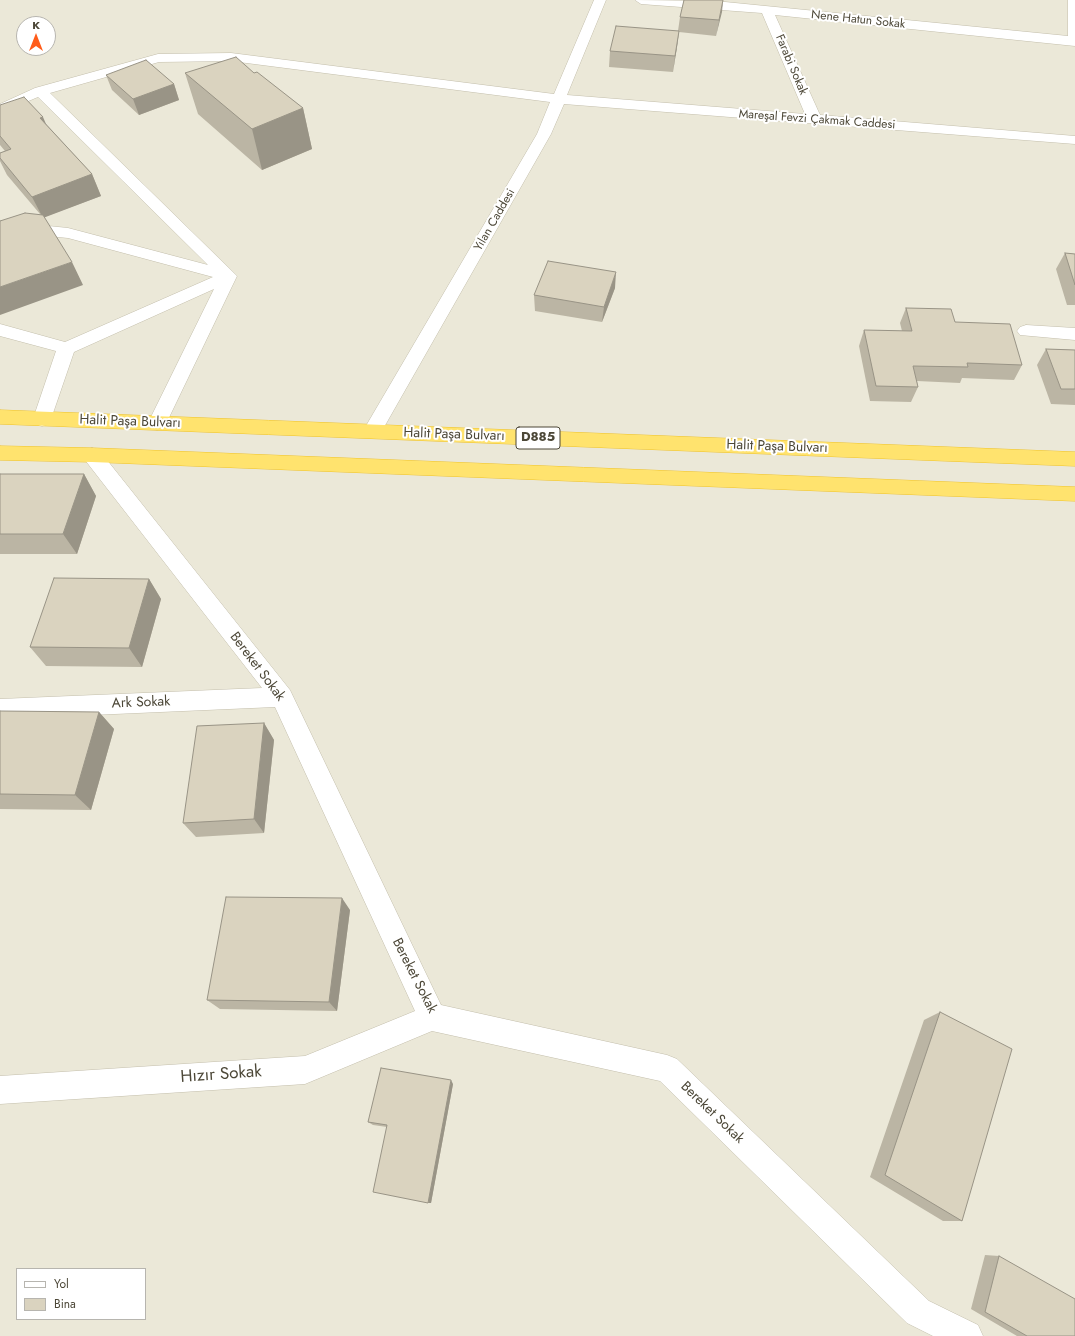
<!DOCTYPE html>
<meta charset="utf-8">
<style>
body{margin:0}
#map{position:relative;width:1075px;height:1336px;overflow:hidden;background:#f7f5eb;font-family:Jost,sans-serif}
canvas{display:block}
.legend{position:absolute;left:16px;top:1268px;width:130px;height:52px;box-sizing:border-box;background:#fff;border:1px solid #b7b5af;margin:0;padding:5px 7px;list-style:none;font-size:12px;color:#4c4737}
.legend li{display:flex;align-items:center;gap:8px;height:20px}
.legend b{width:20px;border:1px solid #b7b5af}
.north{position:absolute;left:16px;top:16px;width:40px;height:40px;box-sizing:border-box;background:#fff;border:1px solid #b7b5af;border-radius:50%;rotate:0deg;font-size:11px;font-weight:700;line-height:16px;text-align:center;color:#4c4737}
.north::after{content:'';display:block;margin:auto;width:14px;height:18px;background:#ff5c1a;clip-path:polygon(50% 0,100% 100%,50% 72%,0 100%)}
</style>
<div id="map">
<canvas width="1075" height="1336"></canvas>
<ul class="legend">
<li><b style="height:5px;background:#fff"></b>Yol</li>
<li><b style="height:11px;background:#dad3bf"></b>Bina</li>
</ul>
<div class="north">K</div>
</div>
<script>
const ctx = document.querySelector('canvas').getContext('2d');
ctx.lineJoin = 'round';
function fillPath(path, color) { ctx.fillStyle = color; ctx.fill(path, 'evenodd'); }
const toPath = rows => new Path2D(rows.map(r => 'M' + r).join(''));
function stroke(path, color, width, dash) { ctx.strokeStyle = color; ctx.lineWidth = width; ctx.lineCap = dash ? 'butt' : 'round'; ctx.setLineDash(dash || []); ctx.stroke(path); }
function write(font, color, halo, rows, align = 'center') {
  ctx.font = font + ' Jost,sans-serif'; ctx.lineWidth = 4; ctx.setLineDash([]); ctx.textBaseline = 'middle'; ctx.strokeStyle = halo; ctx.fillStyle = color; for (const [text, x, y, turn = 0] of rows) {
    ctx.save(); ctx.translate(x, y); ctx.rotate((+turn || 0) * Math.PI / 180); ctx.textAlign = isNaN(turn) ? turn : align; if (halo) ctx.strokeText(text, 0, 0); ctx.fillText(text, 0, 0); ctx.restore();
  }
}
fillPath(toPath([
 [0,0,1075,0,1075,1336,0,1336],
 [24,24,48,24,48,48,24,48],
 [17,1269,145,1269,145,1319,17,1319]
]), '#ebe8d8');
const minor = toPath([
 [594,0,606,0,567,95,805,114,762,13,641,4,635,0,715,1,1068,36,1068,0,1075,0,1075,46,775,15,820,115,1075,136,1075,144,564,104,551,134,379,436,372,438,365,436,363,431,537,134,550,102,231,61,159,62,50,93,237,276,164,428,157,430,150,428,148,423,214,289,74,352,51,419,49,424,42,426,35,424,33,419,56,351,0,336,0,324,65,342,213,277,68,238,0,231,0,221,68,228,208,265,38,97,0,113,0,104,35,88,158,54,231,53,554,94,594,0],
 [1026,325,1075,328,1075,340,1020,335,1017,331,1020,327,1026,325],
 [92,448,99,450,290,690,441,1005,667,1055,677,1059,929,1301,978,1325,983,1336,933,1336,907,1323,660,1081,432,1031,305,1084,0,1104,0,1076,305,1056,415,1011,275,707,0,719,0,699,262,688,85,460,83,455,85,450,92,448]
]);
const highway = toPath([
 [0,410,1075,452,1075,466,0,424,0,410],
 [0,446,92,448,1075,487,1075,501,92,462,0,460,0,446]
]);
stroke(minor, '#c4bfac', 1);
stroke(highway, '#efc32c', 1);
fillPath(minor, '#fff');
fillPath(highway, '#ffe36e');
fillPath(toPath([
 [684,0,724,0,723,0,716,36,679,32,673,72,609,67,610,51,678,31,680,17],
 [185,73,254,73,303,108,312,149,262,170,198,114],
 [106,75,174,84,179,100,139,115,112,90],
 [0,105,46,124,92,174,101,196,44,217,83,285,40,214,7,175,0,161,0,153,5,151,0,145],
 [1065,253,1075,254,1075,305,1067,305,1056,269],
 [615,288,602,322,535,311,534,295],
 [906,308,955,322,1022,365,1014,380,962,378,960,383,917,381,918,387,911,402,870,401,859,346,864,330,902,331,900,323],
 [1046,349,1075,350,1075,405,1051,404,1037,365],
 [0,474,84,474,96,496,77,554,0,554],
 [149,579,161,599,142,667,46,666,30,647],
 [0,711,99,712,114,729,91,810,0,809],
 [264,723,274,740,264,833,196,837,183,823],
 [350,910,337,1011,220,1009,207,1000],
 [940,1012,962,1221,943,1221,870,1177,924,1020],
 [453,1084,431,1203,387,1127,373,1125,368,1122],
 [985,1255,999,1256,1075,1336,1017,1336,971,1309]
]), '#bbb5a4');
fillPath(toPath([
 [723,0,722,12,716,36,719,20],
 [679,31,677,47,673,72,675,56],
 [174,84,179,100,139,115,133,99],
 [303,108,312,149,262,170,252,129],
 [43,117,52,138,40,118],
 [92,174,101,196,43,218,32,197],
 [72,262,83,285,0,315,0,287],
 [616,272,615,288,602,322,604,307],
 [84,474,96,496,77,554,63,534],
 [149,579,161,599,142,667,129,648],
 [99,712,114,729,91,810,75,795],
 [264,723,274,740,264,833,254,819],
 [342,898,350,910,337,1011,329,1002],
 [451,1080,453,1084,431,1203,428,1203]
]), '#999486');
const building = toPath([
 [684,0,723,0,719,20,680,17,684,0],
 [616,26,679,31,675,56,610,51,616,26],
 [236,57,254,73,257,72,303,108,252,129,185,73,236,57],
 [146,60,174,84,133,99,106,75,146,60],
 [24,97,43,117,40,118,92,174,32,197,0,158,0,153,11,149,0,136,0,105,24,97],
 [25,213,43,215,72,262,0,287,0,221,25,213],
 [1065,253,1075,254,1075,285,1065,253],
 [548,261,616,272,604,307,534,295,548,261],
 [906,308,951,309,955,322,1010,324,1022,365,967,363,968,367,913,366,918,387,876,386,864,330,912,331,906,308],
 [1046,349,1075,350,1075,389,1061,389,1046,349],
 [0,474,84,474,63,534,0,534,0,474],
 [54,578,149,579,129,648,30,647,54,578],
 [0,711,99,712,75,795,0,794,0,711],
 [264,723,254,819,183,823,197,726,264,723],
 [226,897,342,898,329,1002,207,1000,226,897],
 [940,1012,1012,1049,962,1221,885,1175,940,1012],
 [381,1068,451,1080,428,1203,373,1192,387,1125,368,1122,381,1068],
 [999,1256,1075,1299,1075,1336,1027,1336,985,1312,999,1256]
]);
fillPath(building, '#dad3bf');
stroke(building, '#999486', 1);
write('12px', '#4c4737', '#fff', [
 ["Nene Hatun Sokak",858,20,6],
 ["Farabi Sokak",791,65,67],
 ["Mareşal Fevzi Çakmak Caddesi",817,120,4],
 ["Yılan Caddesi",495,220,-60]
]);
for (const [x, y, w] of [
 [538,438,44]
]) { const box = new Path2D(); box.roundRect(x - w / 2, y - 11, w, 22, 3); ctx.fillStyle = '#fff'; ctx.fill(box); stroke(box, '#4c4737', 1); }
write('bold 13px', '#4c4737', null, [
 ["D885",538,438]
]);
write('14px', '#4c4737', '#fff', [
 ["Halit Paşa Bulvarı",130,422,2],
 ["Halit Paşa Bulvarı",454,435,2],
 ["Halit Paşa Bulvarı",777,447,2],
 ["Bereket Sokak",257,667,53],
 ["Ark Sokak",141,703,-2],
 ["Bereket Sokak",414,976,63],
 ["Bereket Sokak",712,1113,44]
]);
write('17px', '#4c4737', '#fff', [
 ["Hızır Sokak",221,1075,-4]
]);
</script>
